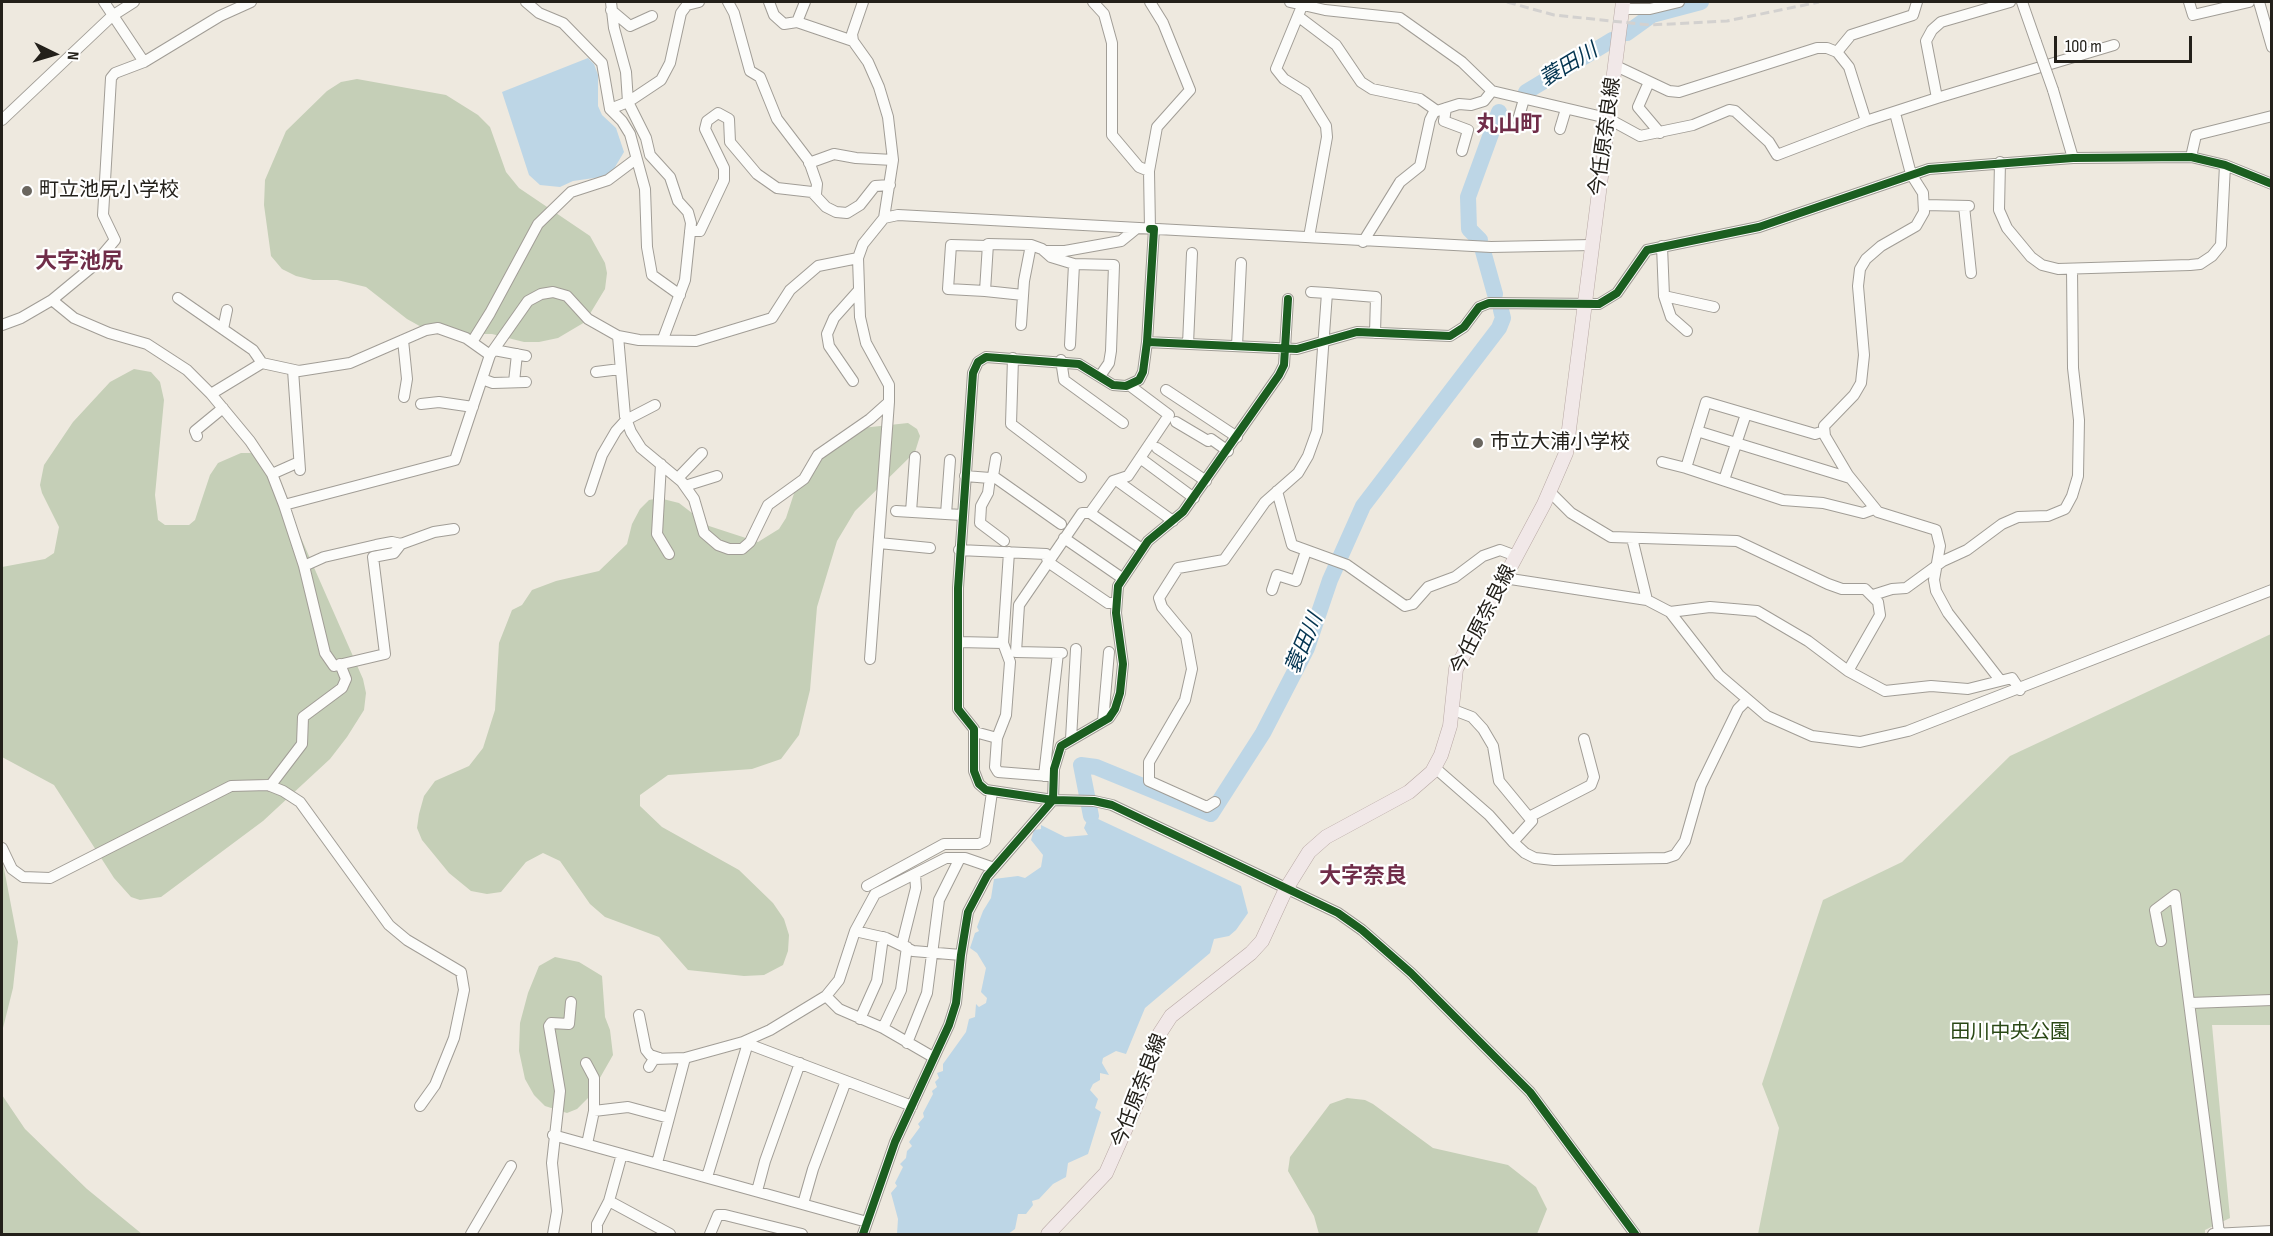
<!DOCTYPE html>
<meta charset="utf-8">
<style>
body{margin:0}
#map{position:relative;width:2273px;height:1236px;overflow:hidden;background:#eee9df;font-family:"Sofia Sans Condensed",sans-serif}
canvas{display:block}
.frame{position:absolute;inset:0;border:3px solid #23201a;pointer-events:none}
.north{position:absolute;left:24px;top:24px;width:60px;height:60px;-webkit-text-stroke:4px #fff;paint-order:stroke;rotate:95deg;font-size:16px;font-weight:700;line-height:24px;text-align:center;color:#23201a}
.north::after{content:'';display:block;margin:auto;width:21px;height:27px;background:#23201a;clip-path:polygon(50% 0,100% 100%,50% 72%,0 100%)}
.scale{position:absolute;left:2054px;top:36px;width:138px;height:27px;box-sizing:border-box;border:3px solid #23201a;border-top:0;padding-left:8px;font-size:18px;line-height:21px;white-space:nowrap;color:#23201a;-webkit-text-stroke:4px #fff;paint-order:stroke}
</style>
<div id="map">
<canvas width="2273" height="1236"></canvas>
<div class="frame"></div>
<div class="north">N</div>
<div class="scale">100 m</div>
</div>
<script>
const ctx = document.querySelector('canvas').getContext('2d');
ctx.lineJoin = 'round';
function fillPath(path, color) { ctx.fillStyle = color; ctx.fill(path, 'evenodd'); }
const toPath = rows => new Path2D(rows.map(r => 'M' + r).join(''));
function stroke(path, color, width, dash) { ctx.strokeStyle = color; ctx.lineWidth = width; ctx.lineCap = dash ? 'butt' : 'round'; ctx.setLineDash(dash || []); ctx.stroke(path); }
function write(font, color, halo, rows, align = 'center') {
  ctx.font = font + ' "Sofia Sans Condensed","Noto Sans JP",sans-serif'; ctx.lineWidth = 4.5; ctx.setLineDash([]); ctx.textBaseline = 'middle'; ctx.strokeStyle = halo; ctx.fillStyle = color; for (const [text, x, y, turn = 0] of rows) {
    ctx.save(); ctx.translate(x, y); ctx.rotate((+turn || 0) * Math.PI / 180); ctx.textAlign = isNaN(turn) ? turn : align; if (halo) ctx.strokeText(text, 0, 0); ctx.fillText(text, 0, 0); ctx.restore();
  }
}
fillPath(toPath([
 [2271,634,2271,1025,2212,1025,2230,1218,2205,1230,2205,1234,1758,1234,1779,1128,1762,1084,1823,900,1902,862,2010,756]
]), '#c9d3bb');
fillPath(toPath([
 [357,79,446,95,478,115,490,127,506,172,519,188,590,236,605,263,607,273,605,289,585,322,558,338,539,342,524,342,492,334,445,334,425,329,407,319,366,287,337,280,313,280,296,276,282,269,271,256,264,205,265,180,286,131,327,91,341,82],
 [134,369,151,372,160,382,164,400,155,495,158,520,165,525,189,525,195,520,210,475,218,463,241,453,251,453,259,457,276,481,363,679,366,693,364,710,347,737,330,759,263,821,161,897,140,900,131,897,114,878,54,785,2,757,2,567,45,559,54,553,59,527,42,493,40,485,44,465,73,422,110,382],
 [908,423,917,429,920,436,915,452,855,511,837,541,817,607,810,690,799,735,781,759,752,769,668,775,640,795,640,806,662,827,739,870,773,903,784,919,789,935,788,951,783,965,764,975,744,976,688,970,659,937,605,917,590,904,560,861,543,853,526,862,501,892,487,894,471,891,449,873,422,840,417,828,419,814,424,796,435,781,469,766,483,748,495,710,499,643,512,610,522,605,532,590,556,581,599,571,627,544,632,524,640,509,649,500,659,498,679,503,709,526,758,542,779,529,786,518,800,475,826,445,862,428],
 [2,858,18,942,13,988,2,1032],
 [555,957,579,962,602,976,605,1017,610,1030,613,1055,589,1097,577,1109,567,1113,545,1106,534,1095,525,1079,519,1051,520,1023,528,993,539,966],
 [2,1095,25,1129,87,1189,142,1234,2,1234],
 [1347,1098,1365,1100,1373,1104,1433,1148,1508,1165,1536,1187,1547,1209,1537,1234,1319,1234,1314,1216,1288,1171,1290,1157,1330,1104]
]), '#c5cfb7');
fillPath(toPath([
 [588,58,594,64,598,75,598,106,602,115,616,128,624,152,612,172,601,177,573,181,560,187,540,185,529,175,502,92],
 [1084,805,1092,805,1096,818,1241,886,1248,913,1236,930,1229,936,1214,939,1210,953,1145,1008,1126,1054,1116,1051,1103,1058,1102,1063,1109,1075,1100,1073,1100,1080,1093,1084,1090,1090,1098,1099,1095,1108,1101,1112,1088,1154,1068,1163,1066,1177,1053,1184,1039,1199,1032,1201,1033,1205,1026,1214,1018,1214,1015,1229,1008,1234,897,1234,898,1219,891,1193,897,1186,895,1183,903,1167,900,1164,906,1158,907,1151,912,1146,909,1142,920,1127,918,1124,924,1117,923,1113,933,1094,932,1091,937,1087,935,1082,939,1078,937,1073,943,1071,943,1064,966,1032,969,1019,975,1017,976,1004,979,1007,986,1003,987,998,981,992,986,968,977,953,970,948,975,933,979,931,977,927,983,911,991,898,994,879,1018,876,1025,878,1041,867,1043,855,1031,840,1034,830,1041,829,1041,825,1065,837,1088,835,1084,828,1089,816]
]), '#bdd6e6');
stroke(toPath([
 [1627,33,1652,15,1701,2],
 [1526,92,1612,40],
 [1480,240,1469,229,1468,197,1499,112],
 [1483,251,1495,294],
 [1091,816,1081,765,1096,767,1211,814,1263,733,1307,648,1330,580,1363,506,1499,328,1503,318,1501,310]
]), '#bdd6e6', 16);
const minor = toPath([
 [104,2,144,62],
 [526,2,539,13,563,23,602,63,610,109,622,121,630,134,645,189,647,247,652,275,680,295],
 [611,2,614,28,626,72,628,102,646,138,650,155,670,177,678,201,688,212,691,223,685,280,663,339],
 [728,2,734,13,750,71,760,77,777,119,809,161,817,184,816,194],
 [769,2,774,15,784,24,797,22,853,41],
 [1093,2,1104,14,1112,43,1112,135,1139,167,1149,171],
 [1150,2,1163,23,1190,90,1157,127,1149,171,1150,229],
 [1290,2,1325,10,1400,18,1462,62,1492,91,1607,118,1640,136,1693,125,1729,110,1735,111,1769,142,1777,155,1866,121],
 [2022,2,2036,42],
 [2189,2,2193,15,2249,2],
 [2259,2,2272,47],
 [1302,6,1276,69,1284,79,1305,92,1326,126,1327,137,1309,237],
 [1623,9,1650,9,1679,2],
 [611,10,630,26,652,16],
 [1299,17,1336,45,1361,82,1372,89,1420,99,1437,111,1459,104,1471,105,1484,101,1492,91],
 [797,22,805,2],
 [1837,52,1851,35,1913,15,1917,2],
 [1616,66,1669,91,1679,92,1817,48,1827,48,1837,52,1849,67,1866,121,1937,98,1926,41,1932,30,1941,22,2010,2],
 [1649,82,1638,107,1660,133],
 [2053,90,2073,158],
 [1937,98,2114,45],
 [1446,108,1444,121,1468,130,1462,151],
 [610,109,628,102,661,80,670,63,681,13,687,5,699,2],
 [1895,113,1911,174,1923,193,1924,212,1916,226,1881,246,1866,259,1860,269,1858,286,1864,355,1861,383,1854,395,1824,426,1825,436,1848,475,1878,512,1936,530,1940,546,1934,580,1936,591,1948,613,2000,680],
 [2,120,112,16,134,2],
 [1518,120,1524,99],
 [1560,129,1566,109],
 [2191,157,2196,135,2272,116],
 [2000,162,1999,210,2007,228,2031,257,2042,265,2058,269,2190,265,2200,264,2212,256,2221,245,2225,165],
 [809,163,834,154,856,158,893,160],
 [1925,205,1969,206],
 [1964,206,1971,273],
 [884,218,898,215,1491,247,1592,245],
 [1154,229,1147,342,1143,372,1139,380,1126,386,1113,385,1079,364,986,357,978,362,973,373,958,588,958,709,974,729,974,771,979,784,986,790,1053,800,1054,769,1061,746,1109,718,1115,709,1120,693,1123,664,1116,613,1118,586,1148,541,1183,512,1279,375,1284,365,1288,299],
 [690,231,700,231,724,180,724,168,705,129,707,121,718,113,729,119,730,142,757,174,777,188,812,192,826,207,836,212,847,213,860,205,875,186,890,185],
 [1363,242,1400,182,1420,166,1430,120,1435,110],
 [988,246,951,245,948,289,985,291,988,244,1031,245,1042,249,1051,257,1074,264],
 [1662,246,1664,296,1671,317,1687,331],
 [1044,251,1065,251,1121,241,1137,228],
 [985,291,1023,295],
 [1311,292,1327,293],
 [1664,296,1714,307],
 [178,298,253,350,262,363],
 [52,300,74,318,109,333,147,344,187,370,211,394,250,441,272,474,284,505,304,566,325,653,334,666,385,654,373,557,394,553,401,544,434,532,454,529],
 [2,325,21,318,52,300,92,267,115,240,103,215,111,78,115,73,144,62,220,16,251,2],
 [1021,325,1024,281,1031,245],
 [223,329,227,310],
 [618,336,625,416,631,432,641,448,682,482,694,499,704,533,718,545,729,549,742,549,750,542,768,505,804,479,818,455,870,419,889,402,889,385,866,343,860,317,858,258,863,244,884,218,893,160,888,117,879,87,868,62,853,41,852,34,863,2],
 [403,340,407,379,404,397],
 [472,342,490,313,538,224,571,192,608,180,636,159],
 [1147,342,1297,349,1357,332,1450,336,1464,327,1479,307,1489,303,1599,304,1617,293,1647,250,1759,227,1929,169,2073,158,2191,157,2225,165,2272,184],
 [1188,344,1192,253],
 [1070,345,1074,264,1114,265,1111,351,1109,363,1100,376],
 [1237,346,1241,263],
 [494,350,526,356],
 [1013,358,1011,424,1081,477],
 [1061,360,1064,380,1123,423],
 [293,370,300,470],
 [596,372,620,369],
 [482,379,493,383,526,382],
 [853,381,829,346,827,334,834,318,859,290],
 [514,382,517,354],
 [1166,390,1237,437],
 [211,394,262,363,299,371,350,363,426,330,438,328,466,338,490,355],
 [421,404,439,402,473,407],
 [1176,422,1208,441,1211,439,1228,451],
 [1697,431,1850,478],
 [1824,431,1815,434,1706,402,1686,468,1783,500,1823,503,1863,513,1874,509],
 [197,436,195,431,223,408],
 [1157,448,1206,481],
 [1140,458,1194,498],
 [1662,462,1686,468],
 [661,464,657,534,669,554],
 [272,474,299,462],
 [965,476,990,478,993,476,996,458],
 [993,476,1061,524],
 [678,478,702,453],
 [990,478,988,493,981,506,980,523,1004,541],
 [1116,480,1173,521],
 [1724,480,1746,414],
 [685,486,717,476],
 [590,491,602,455,616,431,626,420,655,405],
 [1277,491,1292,545,1347,565,1405,606,1413,604,1428,587,1455,577,1483,556,1500,550,1516,556],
 [1550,492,1571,513,1611,537,1737,541,1828,584,1842,589,1865,589,1878,602,1880,615,1848,671],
 [284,505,455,460,490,355,528,301,541,294,553,292,567,296,588,319,618,336,639,340,696,341,772,318,790,290,818,266,858,258],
 [896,511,962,515],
 [911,512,915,457],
 [1090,513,1142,549],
 [946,514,950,460],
 [1064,538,1122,578],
 [1632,538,1647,600],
 [879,543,930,548],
 [959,550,1046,554,1048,562,1108,603,1116,603],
 [304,566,324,557,376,545,392,542,401,544],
 [1504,578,1647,600,1670,612,1719,675,1767,716,1812,736,1860,742,1908,731,2272,590],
 [1272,590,1277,575,1296,581,1306,551],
 [1873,595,1892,589,1906,588,1943,561,1967,550,2002,524,2018,517,2048,516,2065,509,2072,496,2078,476,2079,420,2073,368,2072,269],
 [1670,612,1710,607,1757,611,1808,641,1848,671,1885,691,1931,686,1968,689,2012,678,2020,690],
 [958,642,1003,643],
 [1062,653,1016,652,1019,605,1082,513,1090,513,1113,481,1128,476,1169,415,1129,385],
 [870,659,889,402],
 [1451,709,1472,717,1483,729,1493,746,1499,781,1532,821,1513,842,1525,853,1535,858,1554,860,1666,858,1675,855,1685,841,1701,785,1738,709,1746,701],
 [1103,721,1109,652],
 [975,732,997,738,995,767,998,772,1049,776],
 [997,738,1006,715,1010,662,1003,643,1009,552],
 [1071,739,1076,649],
 [1434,767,1489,815,1513,842],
 [1044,776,1058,653],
 [270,786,302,744,303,717,342,688,346,679,340,664],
 [1215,802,1207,807,1149,781,1149,762,1185,700,1192,669,1186,636,1162,607,1159,598,1178,568,1224,560,1265,502,1298,473,1308,456,1317,431,1327,293,1376,297,1375,333],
 [1529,817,1591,785,1594,777,1584,739],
 [2,848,12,869,23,877,50,878,231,786,268,785,283,791,300,802,389,925,407,940,461,972,464,990,454,1038,435,1085,420,1106],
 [867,886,944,844,979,844,985,841,992,792],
 [855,931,875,894,946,858,965,858,994,868],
 [2161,941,2155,910,2175,895,2219,1233],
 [902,944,916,888,915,874],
 [826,996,839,1009,883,1028,933,1057],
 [2190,1003,2272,1000],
 [639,1015,646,1050,650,1055,659,1058],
 [860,1019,877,981,883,937],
 [883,1028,901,990,907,947],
 [743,1042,912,1106],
 [907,1043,927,993,939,900,960,858],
 [586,1063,594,1078,594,1111],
 [649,1067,654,1059,685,1058],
 [553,1135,867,1222],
 [587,1144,594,1111,628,1107,669,1118],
 [622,1154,609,1201,670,1234],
 [657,1163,685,1058,743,1042,770,1030,826,996,839,980,855,931,886,938,913,951,961,955],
 [707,1177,748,1043],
 [757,1191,765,1161,800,1063],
 [803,1204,813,1169,846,1081],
 [471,1234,511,1166],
 [553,1234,557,1211,552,1163,560,1091,549,1026,551,1023,569,1024,571,1002],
 [597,1234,597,1224,609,1201],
 [710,1234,718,1215,725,1215,802,1234],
 [863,1234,895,1142,949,1025,956,1003,961,955,968,912,987,876,1053,800,1094,801,1112,805,1338,913,1362,930,1411,973,1530,1092,1635,1234],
 [2213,1234,2272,1231]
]);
const major = toPath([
 [1048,1234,1106,1173,1137,1103,1160,1033,1171,1016,1251,953,1262,941,1286,889,1309,852,1326,837,1409,792,1432,772,1441,755,1450,726,1456,669,1544,504,1566,453,1623,2]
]);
stroke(minor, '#a19d96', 12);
stroke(major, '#b8a8a4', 15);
stroke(minor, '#fcfcfa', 10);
stroke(major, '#f1e8e8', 14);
stroke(toPath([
 [1507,2,1554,15,1650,25,1727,21,1819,2]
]), '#d3d1cf', 3, [9, 4.5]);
const minorBridge = toPath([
 [2036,42,2053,90]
]);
stroke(minorBridge, '#a19d96', 12, []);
stroke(minorBridge, '#fcfcfa', 10);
stroke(toPath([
 [1150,229,1154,229,1147,342,1143,372,1139,380,1126,386,1113,385,1079,364,986,357,978,362,973,373,958,588,958,709,974,729,974,771,979,784,986,790,1053,800,1054,769,1061,746,1109,718,1115,709,1120,693,1123,664,1116,613,1118,586,1148,541,1183,512,1279,375,1284,365,1288,299],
 [1147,342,1297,349,1357,332,1450,336,1464,327,1479,307,1489,303,1599,304,1617,293,1647,250,1759,227,1929,169,2073,158,2191,157,2225,165,2272,184],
 [863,1234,895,1142,949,1025,956,1003,961,955,968,912,987,876,1053,800,1094,801,1112,805,1338,913,1362,930,1411,973,1530,1092,1635,1234]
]), '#1b5e20', 8);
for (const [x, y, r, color] of [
 [27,191,6,"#6a665f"],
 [1478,443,6,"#6a665f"]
]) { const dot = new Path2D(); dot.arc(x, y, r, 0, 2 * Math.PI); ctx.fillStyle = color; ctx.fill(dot); stroke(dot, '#fff', 2); }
write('20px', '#23201a', '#fff', [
 ["今任原奈良線",1606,137,-82],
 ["今任原奈良線",1484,620,-63],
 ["今任原奈良線",1140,1091,-69]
]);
write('20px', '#23201a', '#fff', [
 ["町立池尻小学校",39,191],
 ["市立大浦小学校",1490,443]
], 'left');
write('20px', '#2a4815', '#fff', [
 ["田川中央公園",2010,1033]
]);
write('italic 21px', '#033450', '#fff', [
 ["蓑田川",1569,66,-31],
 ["蓑田川",1305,644,-67]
]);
write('bold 22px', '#702d49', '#fff', [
 ["丸山町",1509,125],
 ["大字池尻",79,262],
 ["大字奈良",1363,877]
]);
</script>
